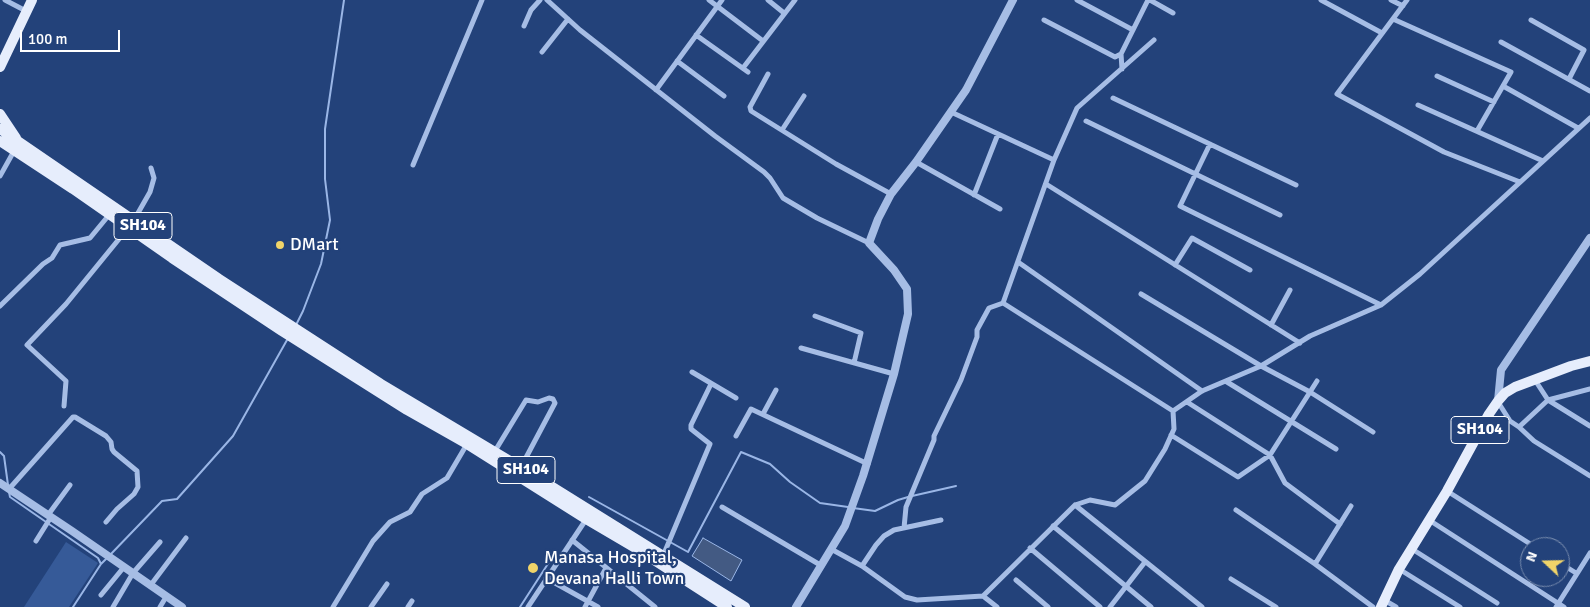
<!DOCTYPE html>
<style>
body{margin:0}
#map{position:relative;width:1590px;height:607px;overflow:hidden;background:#23427a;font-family:Signika,sans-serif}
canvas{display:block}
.north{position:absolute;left:1520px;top:537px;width:50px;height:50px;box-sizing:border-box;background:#23427a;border:1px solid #7b8eaf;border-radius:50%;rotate:291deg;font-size:14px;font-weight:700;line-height:20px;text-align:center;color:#fff}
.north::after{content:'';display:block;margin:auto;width:18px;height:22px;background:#f0d469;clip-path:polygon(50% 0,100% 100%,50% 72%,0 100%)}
.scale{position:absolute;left:20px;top:30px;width:100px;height:22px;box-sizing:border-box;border:2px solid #fff;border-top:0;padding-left:6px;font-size:15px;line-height:18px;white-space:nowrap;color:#fff;-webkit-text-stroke:4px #23427a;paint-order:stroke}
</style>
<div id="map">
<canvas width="1590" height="607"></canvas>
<div class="north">N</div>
<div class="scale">100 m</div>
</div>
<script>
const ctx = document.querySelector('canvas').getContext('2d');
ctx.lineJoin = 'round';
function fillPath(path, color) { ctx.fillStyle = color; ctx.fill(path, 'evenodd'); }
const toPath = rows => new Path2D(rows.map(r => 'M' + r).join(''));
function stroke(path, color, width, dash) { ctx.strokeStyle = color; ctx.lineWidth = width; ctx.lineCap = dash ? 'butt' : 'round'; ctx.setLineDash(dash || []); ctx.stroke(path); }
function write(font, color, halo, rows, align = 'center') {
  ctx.font = font + ' Signika,sans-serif'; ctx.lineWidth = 4.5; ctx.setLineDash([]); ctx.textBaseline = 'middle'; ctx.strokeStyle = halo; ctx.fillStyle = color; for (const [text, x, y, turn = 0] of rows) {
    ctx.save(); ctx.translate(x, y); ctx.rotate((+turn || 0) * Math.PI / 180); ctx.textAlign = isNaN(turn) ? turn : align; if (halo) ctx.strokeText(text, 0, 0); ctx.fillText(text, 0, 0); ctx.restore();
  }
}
fillPath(toPath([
 [66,542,98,563,69,607,24,607]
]), '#365a98');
const water = toPath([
 [703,538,742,560,731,581,692,556,703,538]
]);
fillPath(water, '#435a83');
stroke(water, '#9ab6e6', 1);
stroke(toPath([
 [296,325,303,311,321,264,330,220,325,179,325,129,344,0],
 [0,452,4,456,8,485],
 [9,492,10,497,98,558,101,564,73,607],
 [912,496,956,486],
 [589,497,688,552,741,452,770,464,790,482,820,503,848,507],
 [853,508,875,511,898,500,908,497],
 [110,555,162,501,177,499,233,436,287,340],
 [101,564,106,559],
 [520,607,553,556]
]), '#9ab6e6', 2);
stroke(toPath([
 [5,0,26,11],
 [547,0,580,30,715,136,764,172,770,178,783,198,817,218,869,243],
 [709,0,763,41],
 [768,0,784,13],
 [1077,0,1133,30],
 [1150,0,1173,13],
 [1321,0,1382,33],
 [1391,0,1403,6],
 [1407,0,1337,94,1444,152,1520,182],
 [1393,19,1511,72,1477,131],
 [1044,20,1115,57,1121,54],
 [1531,20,1584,50,1569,79],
 [524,26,531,10,540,0],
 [696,35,748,72],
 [1501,42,1590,91],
 [542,52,568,19],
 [677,61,724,96],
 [743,68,795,0],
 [1122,69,1121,54,1148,0],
 [768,74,750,107,751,111,836,164,891,194],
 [1437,76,1494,102],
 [1503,86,1578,128],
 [656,90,722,0],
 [1113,98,1296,185],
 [1418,105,1543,161],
 [951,112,1054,160],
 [1086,121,1280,215],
 [782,130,804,96],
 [1210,144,1180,206,1381,305],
 [916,162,1000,209],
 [413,165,482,0],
 [0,176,14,151],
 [1046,184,1300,343],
 [974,195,998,134],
 [134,220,150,192,154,178,151,168],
 [1018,262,1202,391],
 [1175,265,1192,238,1250,270],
 [1141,294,1261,366,1310,392,1373,432],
 [1003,303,1173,411],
 [0,306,43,264,52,258,60,245,90,238,109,215],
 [815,316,861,333,854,363],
 [1271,325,1290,290],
 [801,348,894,374],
 [692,372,736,398],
 [1227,382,1336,449],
 [1548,400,1590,426],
 [1548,400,1590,389],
 [1187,402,1270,455,1285,483,1340,524],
 [1498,402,1510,421,1519,427,1548,400,1535,380],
 [64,406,66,381,27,345,66,304,128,228],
 [763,414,776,390],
 [1519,427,1534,441,1590,476],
 [1171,435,1238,477,1270,455,1317,381],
 [736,436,751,409,868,464],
 [495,451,526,400,538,402,549,398,553,399,555,403,521,467],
 [9,489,73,417,75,417,106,436,111,442,112,449,114,452,137,471,138,487,134,494,117,509,106,522],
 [1447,491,1535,547],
 [1075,505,1202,607],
 [722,507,822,566],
 [1236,510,1315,564,1373,607],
 [48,515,70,485],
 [1429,520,1564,607],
 [1053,526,1151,607],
 [904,528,906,507,934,440,934,436,961,380,977,337,977,330,989,308,1003,303,1054,160,1077,108,1154,40],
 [572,540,655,607],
 [36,541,51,517],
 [1030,548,1100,607],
 [831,549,862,566,905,597,917,600,983,596,1075,505,1090,500,1115,505,1145,481,1165,449,1174,429,1173,411,1202,391,1261,366,1310,336,1381,305,1420,274,1590,118],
 [1412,549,1497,603],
 [663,556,710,444,691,429,691,425,711,384],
 [1560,563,1576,573],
 [1315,564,1351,506],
 [862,566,876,545,884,536,894,530,941,520],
 [1399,569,1460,607],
 [546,578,598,607],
 [1231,579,1276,607],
 [1016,580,1048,607],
 [150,586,186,538],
 [101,595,124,567],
 [983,596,997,607],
 [1384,600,1396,607],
 [113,607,133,573,160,542],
 [160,607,166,597],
 [333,607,373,541,390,522,410,512,422,494,447,478,467,444],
 [371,607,387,584],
 [408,607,412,601],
 [528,607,587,518],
 [585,607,606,568],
 [1110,607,1145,562],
 [1556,607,1590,553]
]), '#a6bde5', 5);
stroke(toPath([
 [1498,401,1501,370,1590,238],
 [0,483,72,531,182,607],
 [796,607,845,526,863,476,894,374,908,314,907,289,894,270,869,243,878,219,891,194,916,162,966,90,1013,0]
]), '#a6bde5', 8);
stroke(toPath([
 [0,67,32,0],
 [0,114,16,138],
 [0,129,219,279,381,384,530,473,745,607],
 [0,141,73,189,172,258,282,331,407,410,467,444,586,519,637,549,727,607],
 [1381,607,1399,569,1447,491,1489,414,1498,401,1505,393,1515,387,1571,366,1590,361]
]), '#e6edfc', 10);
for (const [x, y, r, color] of [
 [280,245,5,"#f0d469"],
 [533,568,6,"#f0d469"]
]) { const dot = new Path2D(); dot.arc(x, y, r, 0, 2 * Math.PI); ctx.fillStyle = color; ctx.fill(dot); stroke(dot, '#23427a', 2); }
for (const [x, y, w] of [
 [143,226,58],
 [1480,430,58],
 [526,470,58]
]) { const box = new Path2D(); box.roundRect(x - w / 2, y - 13.5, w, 27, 4); ctx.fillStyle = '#23427a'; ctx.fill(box); stroke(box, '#fff', 1); }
write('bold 16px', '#fff', null, [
 ["SH104",143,226],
 ["SH104",1480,430],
 ["SH104",526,470]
]);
write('18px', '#fff', '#23427a', [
 ["DMart",290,245],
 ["Manasa Hospital,",544,558],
 ["Devana Halli Town",544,579]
], 'left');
</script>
